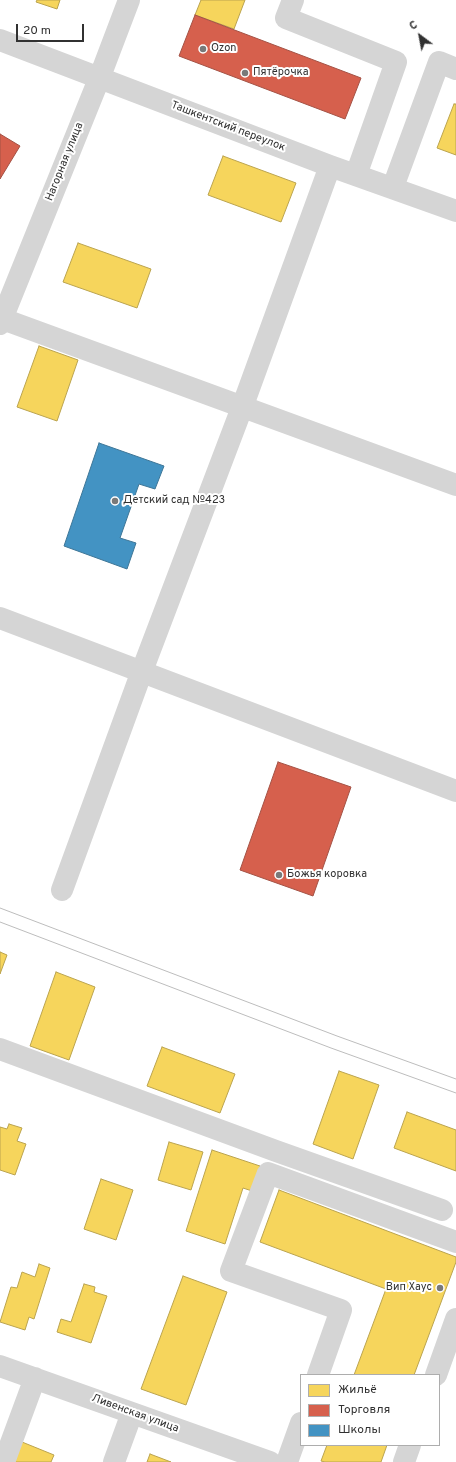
<!DOCTYPE html>
<meta charset="utf-8">
<style>
body{margin:0}
#map{position:relative;width:456px;height:1462px;overflow:hidden;background:#fff;font-family:Overpass,sans-serif}
canvas{display:block}
.legend{position:absolute;left:300px;top:1374px;width:140px;height:72px;box-sizing:border-box;background:#fff;border:1px solid #adadad;margin:0;padding:5px 7px;list-style:none;font-size:12px;color:#313131}
.legend li{display:flex;align-items:center;gap:8px;height:20px}
.legend b{width:20px;border:1px solid #adadad}
.north{position:absolute;left:400px;top:16px;width:40px;height:40px;-webkit-text-stroke:3px #fff;paint-order:stroke;rotate:328deg;font-size:11px;font-weight:700;line-height:16px;text-align:center;color:#313131}
.north::after{content:'';display:block;margin:auto;width:14px;height:18px;background:#313131;clip-path:polygon(50% 0,100% 100%,50% 72%,0 100%)}
.scale{position:absolute;left:16px;top:24px;width:68px;height:18px;box-sizing:border-box;border:2px solid #313131;border-top:0;padding-left:5px;font-size:12px;line-height:14px;white-space:nowrap;color:#313131;-webkit-text-stroke:3px #fff;paint-order:stroke}
</style>
<div id="map">
<canvas width="456" height="1462"></canvas>
<ul class="legend">
<li><b style="height:11px;background:#f6d55c"></b>Жильё</li>
<li><b style="height:11px;background:#d6604d"></b>Торговля</li>
<li><b style="height:11px;background:#4393c3"></b>Школы</li>
</ul>
<div class="north">С</div>
<div class="scale">20 m</div>
</div>
<script>
const ctx = document.querySelector('canvas').getContext('2d');
ctx.lineJoin = 'round';
function fillPath(path, color) { ctx.fillStyle = color; ctx.fill(path, 'evenodd'); }
const toPath = rows => new Path2D(rows.map(r => 'M' + r).join(''));
function stroke(path, color, width, dash) { ctx.strokeStyle = color; ctx.lineWidth = width; ctx.lineCap = dash ? 'butt' : 'round'; ctx.setLineDash(dash || []); ctx.stroke(path); }
function write(font, color, halo, rows, align = 'center') {
  ctx.font = font + ' Overpass,sans-serif'; ctx.lineWidth = 4; ctx.setLineDash([]); ctx.textBaseline = 'middle'; ctx.strokeStyle = halo; ctx.fillStyle = color; for (const [text, x, y, turn = 0] of rows) {
    ctx.save(); ctx.translate(x, y); ctx.rotate((+turn || 0) * Math.PI / 180); ctx.textAlign = isNaN(turn) ? turn : align; if (halo) ctx.strokeText(text, 0, 0); ctx.fillText(text, 0, 0); ctx.restore();
  }
}
const homes = toPath([
 [37,0,60,0,57,9,36,2,37,0],
 [201,0,245,0,234,29,195,15,201,0],
 [454,104,456,104,456,155,437,148,454,104],
 [223,156,296,183,281,222,208,195,223,156],
 [78,243,151,269,137,308,63,282,78,243],
 [39,346,78,360,57,421,17,407,39,346],
 [0,952,7,955,0,974,0,952],
 [56,972,95,987,69,1060,30,1046,56,972],
 [162,1047,235,1074,220,1113,147,1086,162,1047],
 [339,1071,379,1085,353,1159,313,1144,339,1071],
 [407,1112,456,1130,456,1171,394,1148,407,1112],
 [9,1124,22,1128,17,1141,26,1144,15,1175,0,1170,0,1127,7,1129,9,1124],
 [169,1142,203,1152,191,1190,158,1180,169,1142],
 [212,1150,260,1166,252,1191,243,1188,225,1244,186,1231,212,1150],
 [101,1179,133,1190,116,1240,84,1229,101,1179],
 [279,1190,456,1257,456,1262,414,1375,354,1375,386,1289,260,1242,279,1190],
 [39,1264,50,1268,34,1319,29,1317,25,1330,0,1322,11,1287,17,1288,22,1272,35,1277,39,1264],
 [183,1276,227,1292,186,1405,141,1389,183,1276],
 [84,1284,95,1287,94,1292,107,1296,91,1343,57,1332,61,1319,71,1322,84,1284],
 [22,1442,54,1455,51,1462,14,1462,22,1442],
 [327,1445,387,1445,381,1462,325,1462,321,1461,327,1445],
 [150,1454,171,1462,147,1462,150,1454]
]);
fillPath(homes, '#f6d55c');
stroke(homes, '#bba44f', 1);
const shops = toPath([
 [195,15,361,78,345,119,179,56,195,15],
 [0,134,20,146,0,179,0,134],
 [278,762,351,787,313,896,240,870,278,762]
]);
fillPath(shops, '#d6604d');
stroke(shops, '#a45245', 1);
const schools = toPath([
 [99,443,164,466,155,489,139,484,120,538,136,543,127,569,64,546,99,443]
]);
fillPath(schools, '#4393c3');
stroke(schools, '#3e7697', 1);
stroke(toPath([
 [293,0,286,18,396,62,356,175],
 [0,40,330,166,456,211],
 [393,187,439,62,456,69],
 [0,318,456,485],
 [0,324,99,79,129,0],
 [0,618,456,791],
 [62,890,142,671,243,405,330,166],
 [0,1049,276,1151,442,1210],
 [0,1366,270,1462],
 [318,1375,341,1310,231,1271,268,1173,456,1242],
 [436,1375,456,1319],
 [4,1462,35,1378],
 [114,1462,132,1413],
 [287,1462,301,1423],
 [404,1462,410,1445]
]), '#d5d5d5', 22);
stroke(toPath([
 [0,908,337,1036,456,1079],
 [0,922,331,1048,456,1093]
]), '#bdbdbd', 1);
for (const [x, y, r, color] of [
 [203,49,4,"#797979"],
 [245,73,4,"#797979"],
 [115,501,4,"#797979"],
 [279,875,4,"#797979"],
 [440,1288,4,"#797979"]
]) { const dot = new Path2D(); dot.arc(x, y, r, 0, 2 * Math.PI); ctx.fillStyle = color; ctx.fill(dot); stroke(dot, '#fff', 1.5); }
write('11px', '#313131', '#fff', [
 ["Ozon",211,49],
 ["Пятёрочка",253,73],
 ["Детский сад №423",123,501],
 ["Божья коровка",287,875],
 ["Вип Хаус",432,1288,"right"]
], 'left');
write('11px', '#313131', '#fff', [
 ["Ташкентский переулок",228,127,21],
 ["Нагорная улица",65,162,-68],
 ["Ливенская улица",135,1414,20]
]);
</script>
